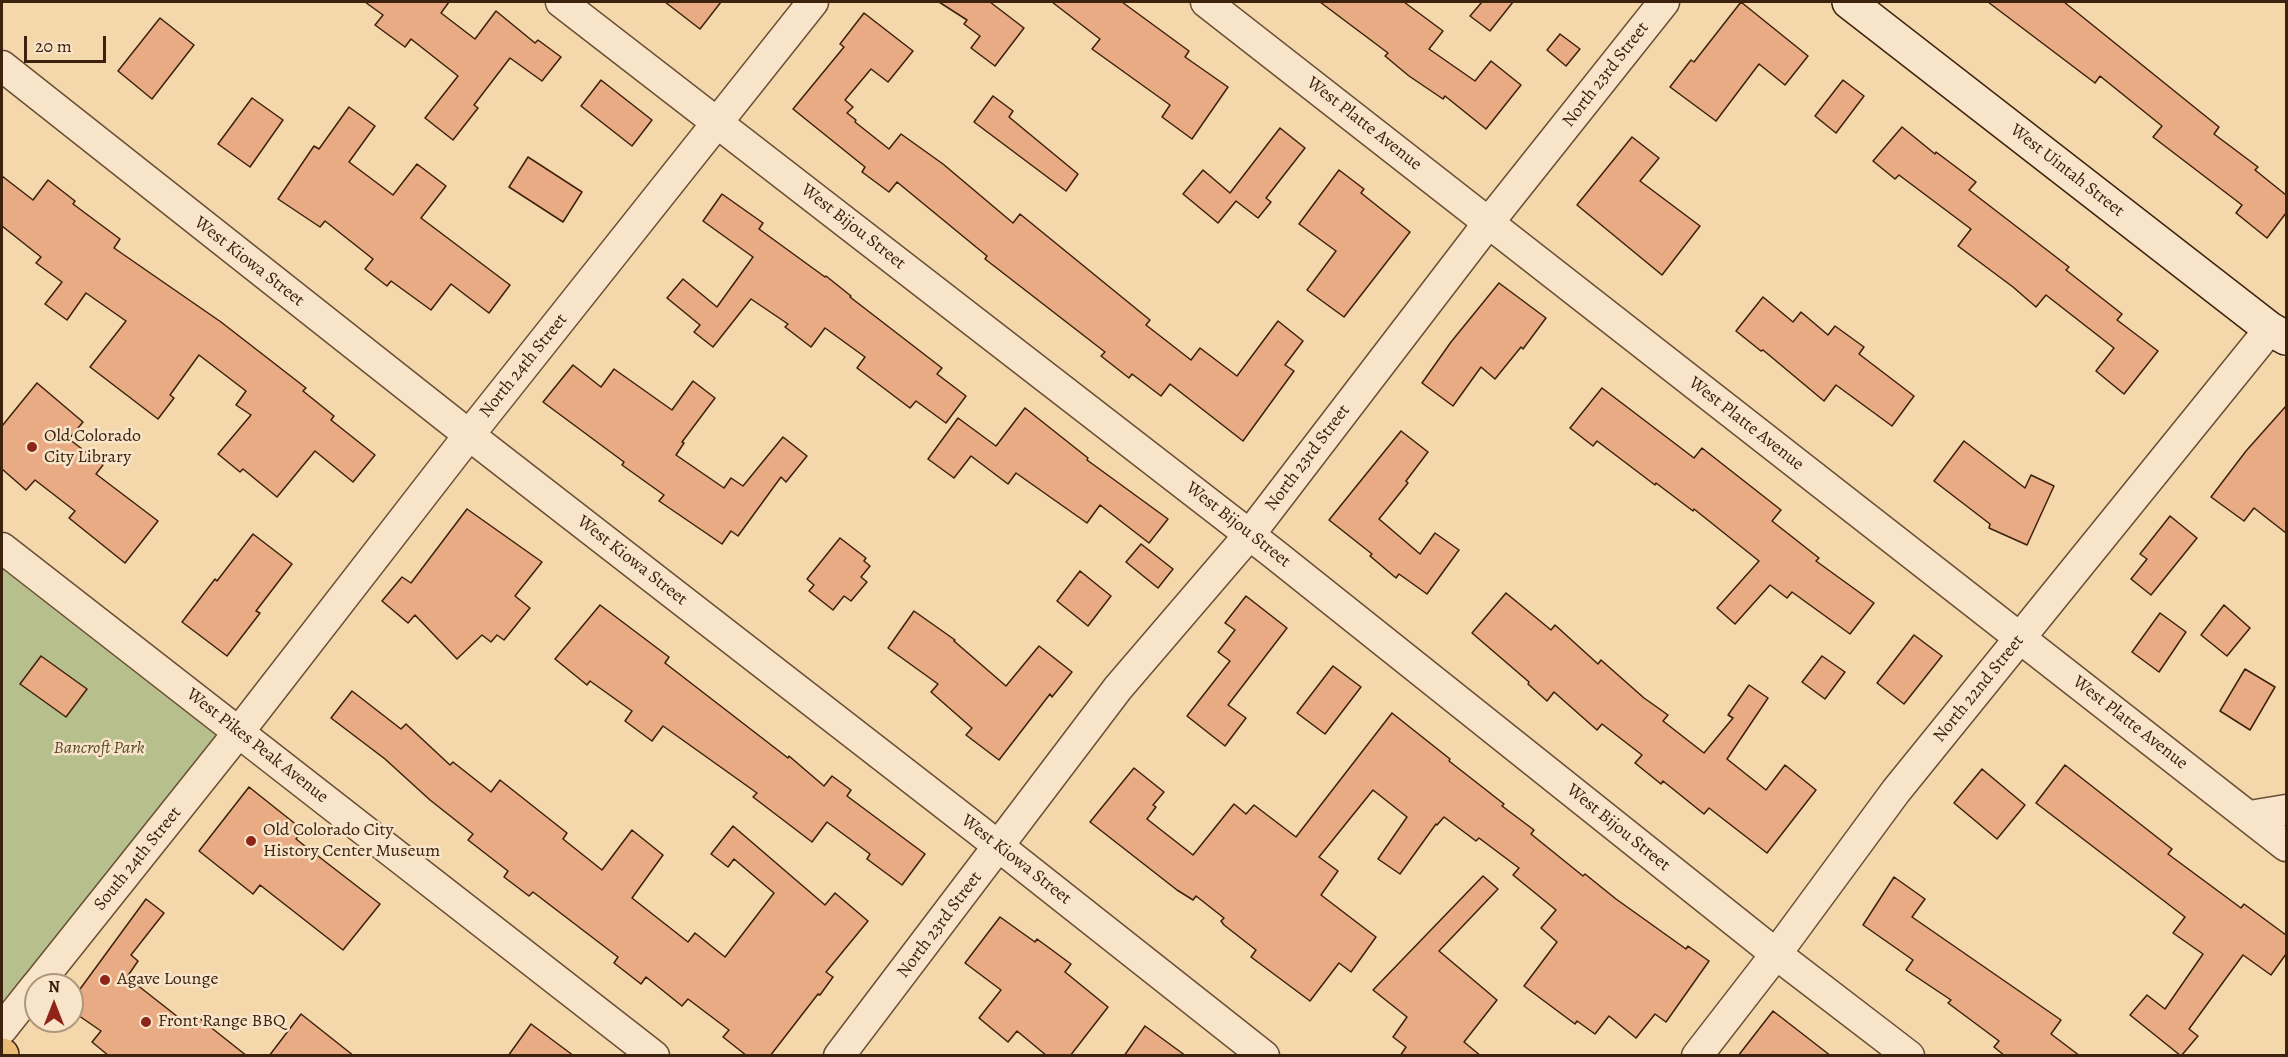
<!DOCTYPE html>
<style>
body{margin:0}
#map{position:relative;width:2288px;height:1057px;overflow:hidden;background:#f5d7ac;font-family:Alegreya,serif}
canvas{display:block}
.frame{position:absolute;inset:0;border:3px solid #3c210c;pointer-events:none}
.north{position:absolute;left:24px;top:973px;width:60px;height:60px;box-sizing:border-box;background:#f8e5c9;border:2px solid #ad977d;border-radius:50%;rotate:0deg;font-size:16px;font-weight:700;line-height:24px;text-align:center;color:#3c210c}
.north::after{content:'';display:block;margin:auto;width:21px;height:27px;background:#8f2418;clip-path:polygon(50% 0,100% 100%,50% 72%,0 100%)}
.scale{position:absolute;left:24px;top:36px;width:82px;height:27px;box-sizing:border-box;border:3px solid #3c210c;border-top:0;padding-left:8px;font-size:18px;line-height:21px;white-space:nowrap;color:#3c210c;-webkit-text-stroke:4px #f8e5c9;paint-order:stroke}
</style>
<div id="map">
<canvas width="2288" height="1057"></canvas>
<div class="frame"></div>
<div class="north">N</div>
<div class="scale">20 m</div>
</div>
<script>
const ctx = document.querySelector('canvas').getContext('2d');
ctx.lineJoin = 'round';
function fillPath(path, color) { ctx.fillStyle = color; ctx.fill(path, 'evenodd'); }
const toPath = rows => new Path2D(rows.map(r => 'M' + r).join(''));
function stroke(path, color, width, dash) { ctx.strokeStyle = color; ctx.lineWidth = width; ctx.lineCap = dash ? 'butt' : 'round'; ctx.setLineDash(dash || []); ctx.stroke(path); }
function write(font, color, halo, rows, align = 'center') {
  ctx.font = font + ' Alegreya,serif'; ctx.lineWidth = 5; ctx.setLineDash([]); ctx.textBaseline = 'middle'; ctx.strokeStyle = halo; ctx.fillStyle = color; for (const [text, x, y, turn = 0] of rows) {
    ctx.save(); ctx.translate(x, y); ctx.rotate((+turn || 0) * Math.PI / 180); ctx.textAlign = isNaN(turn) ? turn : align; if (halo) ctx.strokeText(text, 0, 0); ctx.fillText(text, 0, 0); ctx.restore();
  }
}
fillPath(toPath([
 [2,548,238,733,2,1029]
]), '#b7bf8d');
const building = toPath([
 [365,2,449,2,441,13,475,39,496,11,535,43,538,40,561,57,542,81,510,58,474,105,478,108,453,140,425,118,458,76,411,39,405,47,375,25,383,15,365,2],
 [665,2,721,2,700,29,665,2],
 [939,2,990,2,1024,28,995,66,971,48,980,36,964,24,967,20,939,2],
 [1052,2,1122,2,1189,51,1185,57,1228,87,1192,139,1162,117,1170,105,1092,49,1100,39,1052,2],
 [1320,2,1404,2,1443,31,1429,49,1475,81,1491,61,1521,85,1486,129,1445,96,1443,99,1409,76,1385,56,1388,53,1320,2],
 [1482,2,1513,2,1490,31,1470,16,1482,2],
 [1741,2,1808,56,1785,85,1759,64,1716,121,1670,87,1691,60,1694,62,1741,2],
 [1988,2,2064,2,2219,127,2214,134,2258,167,2255,170,2286,195,2286,213,2267,238,2236,213,2242,205,2153,137,2162,126,2100,76,2095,83,1988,2],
 [864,13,913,51,888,82,871,69,845,100,853,107,847,113,856,120,855,122,889,149,901,134,943,164,1013,223,1020,214,1150,320,1146,325,1191,360,1200,348,1237,376,1278,321,1303,341,1285,365,1294,371,1243,441,1170,384,1161,396,1132,374,1129,378,1101,356,1105,352,985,259,987,256,897,182,889,192,862,172,865,167,793,109,844,47,840,44,864,13],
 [160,18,194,45,152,99,118,71,160,18],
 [1560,34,1580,49,1566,66,1547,50,1560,34],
 [601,80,652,120,632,146,581,106,601,80],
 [1843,80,1864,96,1836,133,1815,116,1843,80],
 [993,96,1013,111,1009,117,1078,174,1066,191,974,122,993,96],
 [252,98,283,120,250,167,218,144,252,98],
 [349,107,375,126,349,162,393,195,417,164,446,186,421,218,510,285,489,313,451,284,431,310,391,281,387,286,365,269,373,259,325,221,320,227,278,199,314,146,319,149,349,107],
 [1902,127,1935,154,1936,152,1976,182,1969,190,2069,267,2066,270,2122,314,2117,320,2158,351,2124,394,2096,371,2114,348,2046,295,2036,307,2013,287,1958,246,1971,229,1899,175,1895,179,1873,161,1902,127],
 [1280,128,1305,148,1266,198,1271,202,1258,218,1236,201,1218,223,1183,194,1203,170,1230,193,1280,128],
 [1632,137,1659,158,1640,181,1700,226,1662,275,1577,205,1632,137],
 [528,157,582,192,563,222,509,187,528,157],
 [1339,170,1364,189,1361,193,1410,232,1344,317,1307,290,1336,251,1299,224,1339,170],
 [2,176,33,200,48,180,75,201,73,204,120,239,114,248,221,322,306,388,303,391,334,416,331,420,375,455,353,482,315,451,277,497,243,469,240,472,218,454,251,415,236,405,246,391,199,355,170,395,174,398,158,419,90,367,126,321,86,293,67,320,45,304,62,282,36,263,41,257,2,226,2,176],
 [722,194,763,223,759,229,825,277,826,276,851,296,850,297,942,368,937,374,966,396,946,423,916,401,910,408,857,368,865,357,825,328,811,347,785,327,788,324,751,299,713,347,694,332,700,325,667,298,683,279,717,307,753,257,703,221,722,194],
 [1499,283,1546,318,1523,349,1521,347,1495,379,1481,367,1453,406,1422,383,1451,342,1499,283],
 [1763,297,1793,322,1801,312,1828,335,1835,326,1864,347,1859,354,1914,396,1892,426,1836,385,1824,401,1763,350,1761,351,1736,331,1763,297],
 [573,365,601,387,614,369,672,410,693,381,715,398,682,442,684,443,676,455,724,488,731,478,743,486,783,437,807,456,786,482,781,477,738,536,731,531,722,544,659,501,664,495,622,465,624,462,543,402,573,365],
 [37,383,83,422,69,439,103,465,96,474,158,521,125,563,69,518,75,511,35,480,26,490,2,469,2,426,37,383],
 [1602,388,1694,458,1702,448,1781,510,1772,521,1819,558,1816,561,1874,603,1850,634,1792,592,1787,598,1770,585,1735,624,1717,608,1759,561,1694,509,1693,511,1656,483,1655,485,1597,441,1593,446,1570,428,1602,388],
 [2286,406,2286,533,2254,508,2244,521,2211,497,2246,451,2286,406],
 [1025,408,1088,458,1087,460,1168,519,1149,543,1100,505,1087,523,1016,473,1008,484,971,456,954,478,928,459,958,418,996,446,1025,408],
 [1401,431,1428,452,1406,481,1408,483,1379,519,1420,554,1435,533,1459,550,1427,594,1399,574,1396,578,1370,556,1372,554,1329,520,1401,431],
 [1964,441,2025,488,2031,475,2054,486,2027,545,1989,528,1990,524,1934,481,1964,441],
 [467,509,542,562,515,596,530,608,504,640,497,635,491,642,482,635,457,659,415,615,408,623,382,601,402,577,411,583,467,509],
 [2170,516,2197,538,2151,595,2131,579,2147,559,2140,554,2170,516],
 [253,534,292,564,256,611,260,613,227,656,182,622,215,579,217,581,253,534],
 [840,538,866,558,864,561,870,566,861,577,867,582,851,601,844,596,833,610,809,591,814,585,807,579,840,538],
 [1141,544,1173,569,1158,588,1126,562,1141,544],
 [1080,571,1111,596,1088,626,1057,601,1080,571],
 [1506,593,1551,630,1555,625,1598,664,1601,660,1644,698,1668,715,1663,721,1704,753,1733,718,1728,715,1749,685,1768,698,1727,759,1766,790,1785,765,1816,790,1767,853,1709,808,1704,814,1663,781,1661,784,1635,763,1642,755,1602,724,1597,730,1554,692,1547,701,1528,684,1529,682,1472,633,1506,593],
 [1246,596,1287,628,1228,705,1246,718,1225,746,1187,716,1230,661,1218,652,1235,630,1225,623,1246,596],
 [600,605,669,657,665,663,788,758,789,756,824,786,832,776,851,790,847,796,925,854,902,885,867,859,870,854,827,822,812,842,753,797,757,793,663,726,652,741,625,721,632,711,590,681,587,685,555,659,600,605],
 [2224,605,2250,628,2227,656,2201,635,2224,605],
 [914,611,955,640,954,641,1006,686,1039,646,1072,672,1052,697,1050,694,999,760,966,735,972,728,931,692,938,684,888,648,914,611],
 [2160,613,2186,632,2159,672,2132,652,2160,613],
 [1914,635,1942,656,1904,704,1877,683,1914,635],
 [41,656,87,689,66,717,20,684,41,656],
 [1822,656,1845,672,1825,699,1802,682,1822,656],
 [1333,666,1361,687,1325,734,1297,713,1333,666],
 [2245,669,2275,687,2250,730,2220,711,2245,669],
 [352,691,401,729,406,724,450,765,453,762,491,792,500,780,567,833,563,839,602,870,632,830,663,855,632,898,688,942,695,933,725,957,774,893,734,859,728,867,711,854,733,826,825,905,835,893,868,921,826,972,833,977,820,995,818,994,770,1056,747,1056,723,1037,729,1030,688,999,682,1006,646,977,641,984,614,963,618,957,533,892,529,896,504,877,508,871,468,840,473,834,430,800,385,759,331,718,352,691],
 [1392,713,1450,759,1449,761,1504,804,1502,806,1534,830,1531,834,1583,876,1585,874,1616,899,1686,949,1688,946,1709,961,1666,1022,1655,1014,1636,1038,1609,1016,1595,1034,1577,1021,1575,1024,1524,986,1557,942,1541,928,1556,910,1513,875,1519,868,1479,838,1476,841,1444,817,1437,825,1436,824,1400,874,1378,859,1407,817,1373,790,1319,857,1338,871,1321,895,1376,937,1351,972,1339,963,1310,1001,1251,957,1256,950,1224,925,1221,921,1224,918,1196,896,1193,900,1177,890,1090,822,1134,768,1164,792,1153,805,1156,807,1147,819,1193,855,1234,804,1246,814,1254,805,1296,837,1392,713],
 [2065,765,2172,849,2168,854,2241,908,2244,904,2286,935,2286,954,2271,975,2243,955,2189,1029,2198,1036,2181,1056,2130,1015,2147,995,2165,1009,2203,954,2173,933,2185,917,2036,803,2065,765],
 [1982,769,2025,805,1997,839,1954,803,1982,769],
 [249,787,303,830,296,839,380,904,343,950,260,885,253,894,199,851,249,787],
 [1483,876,1498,889,1439,951,1497,1000,1464,1042,1481,1056,1400,1056,1406,1047,1393,1037,1407,1017,1373,990,1483,876],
 [1894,877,1925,899,1912,917,2061,1020,2051,1034,2080,1056,2005,1056,1994,1047,1999,1041,1948,1003,1951,1000,1906,970,1913,960,1863,925,1894,877],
 [146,899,164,913,131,955,138,961,127,977,192,1028,199,1018,247,1056,109,1056,92,1042,101,1031,72,1011,72,1000,146,899],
 [1000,917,1035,942,1037,939,1071,964,1065,972,1108,1007,1070,1056,1047,1056,1017,1031,1008,1042,979,1018,1001,990,965,963,1000,917],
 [1773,1011,1831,1056,1738,1056,1773,1011],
 [301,1014,354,1056,269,1056,301,1014],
 [531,1024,574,1056,508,1056,531,1024],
 [1145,1026,1186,1056,1124,1056,1145,1026]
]);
fillPath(building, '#e9ab83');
stroke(building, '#3c210c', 1.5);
const street = toPath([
 [561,2,1273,553,1776,954,1909,1056],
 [1206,2,2286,846],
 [2,66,469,435,978,830,1264,1056],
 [2,548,654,1056],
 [2250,816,2286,810],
 [37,985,238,733,469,435,813,2],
 [2,1029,36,986],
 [839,1056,1118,688,1250,534,1489,222,1664,2],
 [1697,1056,1776,954,1896,791,2270,329]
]);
const secondary = toPath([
 [1849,2,2270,329,2286,338]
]);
const primary = toPath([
 [2,1055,2,1056]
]);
stroke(street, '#6a4e34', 33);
stroke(secondary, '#3c210c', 36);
stroke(primary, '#3c210c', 36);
stroke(street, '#f8e5c9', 30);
stroke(secondary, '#f8e5c9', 33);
stroke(primary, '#eabc76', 33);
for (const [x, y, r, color] of [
 [32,447,6,"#8f2418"],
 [251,841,6,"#8f2418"],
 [105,980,6,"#8f2418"],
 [146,1022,6,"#8f2418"]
]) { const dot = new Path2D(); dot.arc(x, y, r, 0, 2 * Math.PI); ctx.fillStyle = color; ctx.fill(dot); stroke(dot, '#f8e5c9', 2); }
write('18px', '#3c210c', '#f8e5c9', [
 ["North 23rd Street",1606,75,-52],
 ["West Platte Avenue",1364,124,38],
 ["West Uintah Street",2067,171,38],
 ["West Bijou Street",853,227,38],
 ["West Kiowa Street",249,262,38],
 ["North 24th Street",524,366,-51],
 ["West Platte Avenue",1746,424,38],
 ["North 23rd Street",1308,458,-53],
 ["West Bijou Street",1238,525,38],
 ["West Kiowa Street",632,561,38],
 ["North 22nd Street",1979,689,-51],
 ["West Platte Avenue",2130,723,38],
 ["West Pikes Peak Avenue",257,746,38],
 ["West Bijou Street",1618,828,39],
 ["South 24th Street",138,859,-51],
 ["West Kiowa Street",1016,860,38],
 ["North 23rd Street",940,925,-53]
]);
write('18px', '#3c210c', '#f8e5c9', [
 ["Old Colorado",44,437],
 ["City Library",44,458],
 ["Old Colorado City",263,831],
 ["History Center Museum",263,852],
 ["Agave Lounge",117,980],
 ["Front Range BBQ",158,1022]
], 'left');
write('italic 18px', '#5b482c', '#f8e5c9', [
 ["Bancroft Park",99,749]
]);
</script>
